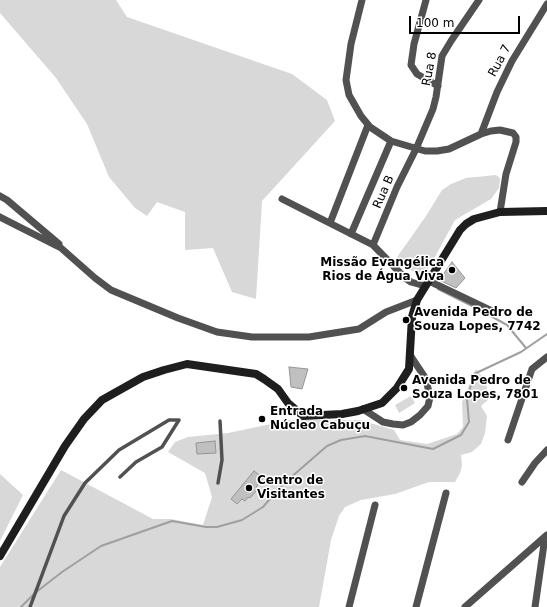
<!DOCTYPE html>
<meta charset="utf-8">
<style>
body{margin:0}
#map{position:relative;width:547px;height:607px;overflow:hidden;background:#fff;font-family:"DejaVu Sans",sans-serif}
canvas{display:block}
.scale{position:absolute;left:409px;top:16px;width:111px;height:18px;box-sizing:border-box;border:2px solid #000;border-top:0;padding-left:5px;font-size:12px;line-height:14px;white-space:nowrap;color:#000;-webkit-text-stroke:3px #fff;paint-order:stroke}
</style>
<div id="map">
<canvas width="547" height="607"></canvas>
<div class="scale">100 m</div>
</div>
<script>
const ctx = document.querySelector('canvas').getContext('2d');
ctx.lineJoin = 'round';
function fillPath(path, color) { ctx.fillStyle = color; ctx.fill(path, 'evenodd'); }
const toPath = rows => new Path2D(rows.map(r => 'M' + r).join(''));
function stroke(path, color, width, dash) { ctx.strokeStyle = color; ctx.lineWidth = width; ctx.lineCap = dash ? 'butt' : 'round'; ctx.setLineDash(dash || []); ctx.stroke(path); }
function write(font, color, halo, rows, align = 'center') {
  ctx.font = font + ' "DejaVu Sans",sans-serif'; ctx.lineWidth = 3; ctx.setLineDash([]); ctx.textBaseline = 'middle'; ctx.strokeStyle = halo; ctx.fillStyle = color; for (const [text, x, y, turn = 0] of rows) {
    ctx.save(); ctx.translate(x, y); ctx.rotate((+turn || 0) * Math.PI / 180); ctx.textAlign = isNaN(turn) ? turn : align; if (halo) ctx.strokeText(text, 0, 0); ctx.fillText(text, 0, 0); ctx.restore();
  }
}
fillPath(toPath([
 [0,0,116,0,127,17,292,74,327,100,335,121,262,201,256,299,232,292,213,248,185,250,185,212,157,202,147,216,135,208,109,177,87,124,56,78,0,13],
 [496,175,500,178,499,188,491,199,455,220,430,266,422,276,402,266,395,260,426,216,442,190,451,184,466,178],
 [476,369,483,378,487,387,488,400,481,406,487,416,485,433,481,444,472,452,461,455,462,465,460,473,455,482,429,482,395,494,361,500,345,507,339,516,331,540,319,607,0,607,0,567,61,470,153,519,171,519,203,525,212,497,205,473,168,452,175,442,188,437,228,433,290,420,360,420,394,430,400,440,427,444,457,434,463,427,462,402],
 [411,396,415,403,399,413,395,405],
 [0,474,23,495,0,541]
]), '#d8d8d8');
stroke(toPath([
 [438,289,478,309,507,325,526,348],
 [21,607,35,593,62,572,101,546,172,521,206,527,217,527,242,520,263,507,282,485,327,446,341,440,365,436,433,449,461,435,469,422,467,399,474,374,521,352,547,334]
]), '#9f9f9f', 2);
const building = toPath([
 [452,262,465,278,456,288,439,280,452,262],
 [289,367,308,369,302,389,291,387,289,367],
 [215,441,216,453,197,454,196,443,215,441],
 [254,471,263,478,256,487,258,489,250,498,248,497,245,501,242,499,237,504,231,499,254,471]
]);
fillPath(building, '#c0c0c0');
stroke(building, '#959595', 1);
stroke(toPath([
 [120,477,136,462,162,447,179,420],
 [218,483,222,460,220,421],
 [30,607,64,516,85,483,119,450,169,420,179,420]
]), '#515151', 3.5);
stroke(toPath([
 [362,0,351,44,346,80,349,95,361,116,370,127,391,141,425,151,437,151,449,149,481,134,491,131,500,130,513,133,516,137,516,142,506,174,500,212],
 [426,0,414,44,411,65,417,74,438,86],
 [481,134,497,92,512,61,547,4],
 [0,196,7,200,59,244],
 [282,199,373,245,405,278,411,282,425,286],
 [0,217,61,248,95,278,111,290,178,318,217,332,252,337,309,337,359,329,386,312,417,300],
 [330,223,368,125],
 [351,234,391,141],
 [373,245,397,187,416,149,433,109,436,97,442,56,451,41,479,0],
 [429,281,494,312],
 [363,409,383,422,393,424,403,425,411,422,420,415,428,406,430,397,426,379,410,355],
 [508,440,532,369,547,357],
 [522,482,535,463,547,450],
 [349,607,375,505],
 [416,607,446,493],
 [465,607,547,535],
 [535,607,545,537]
]), '#515151', 7);
stroke(toPath([
 [0,556,65,446,84,419,102,400,118,391,143,377,164,370,187,364,256,374,264,379,278,389,288,403,303,416,342,414,358,411,382,403,397,388,409,369,412,317,417,300,460,230,466,224,474,219,500,212,547,211]
]), '#1e1e1e', 8);
for (const [x, y, r, color] of [
 [452,270,4,"#000"],
 [406,320,4,"#000"],
 [404,388,4,"#000"],
 [262,419,4,"#000"],
 [249,488,4,"#000"]
]) { const dot = new Path2D(); dot.arc(x, y, r, 0, 2 * Math.PI); ctx.fillStyle = color; ctx.fill(dot); stroke(dot, '#fff', 1.5); }
write('12px', '#000', '#fff', [
 ["Rua 7",500,61,-62],
 ["Rua 8",430,69,-79],
 ["Rua B",384,192,-66]
]);
write('bold 12px', '#000', '#fff', [
 ["Missão Evangélica",444,263,"right"],
 ["Rios de Água Viva",444,277,"right"],
 ["Avenida Pedro de",414,313],
 ["Souza Lopes, 7742",414,327],
 ["Avenida Pedro de",412,381],
 ["Souza Lopes, 7801",412,395],
 ["Entrada",270,412],
 ["Núcleo Cabuçu",270,426],
 ["Centro de",257,481],
 ["Visitantes",257,495]
], 'left');
</script>
